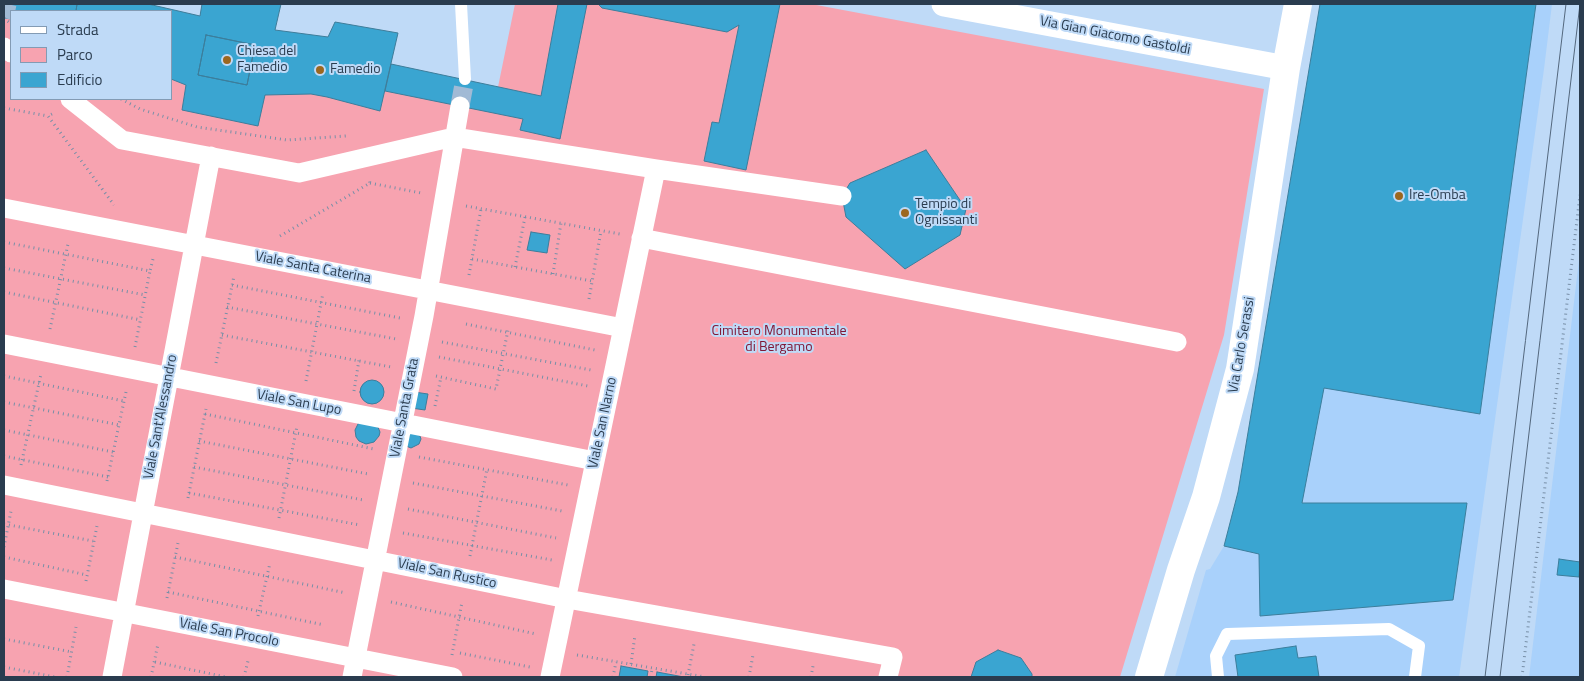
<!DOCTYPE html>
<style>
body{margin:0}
#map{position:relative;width:1584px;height:681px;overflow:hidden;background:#bfdaf7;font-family:"Titillium Web",sans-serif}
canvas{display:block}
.frame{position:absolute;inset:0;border:5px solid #2a3c4f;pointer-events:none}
.legend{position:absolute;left:10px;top:10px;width:162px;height:90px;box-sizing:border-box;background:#bfdaf7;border:1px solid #839bb4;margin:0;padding:6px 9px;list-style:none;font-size:15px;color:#2a3c4f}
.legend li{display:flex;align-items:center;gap:10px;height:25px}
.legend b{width:25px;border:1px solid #839bb4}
</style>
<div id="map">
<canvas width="1584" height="681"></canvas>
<div class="frame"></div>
<ul class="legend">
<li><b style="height:6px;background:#fff"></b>Strada</li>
<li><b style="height:14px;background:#f7a3b0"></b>Parco</li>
<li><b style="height:14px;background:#3aa5d1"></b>Edificio</li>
</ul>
</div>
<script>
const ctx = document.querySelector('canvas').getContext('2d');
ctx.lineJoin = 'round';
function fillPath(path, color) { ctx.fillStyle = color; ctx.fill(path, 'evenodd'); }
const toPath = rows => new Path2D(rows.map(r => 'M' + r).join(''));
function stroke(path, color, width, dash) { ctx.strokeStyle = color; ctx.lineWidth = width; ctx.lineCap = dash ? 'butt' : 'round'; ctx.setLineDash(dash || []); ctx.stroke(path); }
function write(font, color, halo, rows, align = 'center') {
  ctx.font = font + ' "Titillium Web",sans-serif'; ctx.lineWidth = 4; ctx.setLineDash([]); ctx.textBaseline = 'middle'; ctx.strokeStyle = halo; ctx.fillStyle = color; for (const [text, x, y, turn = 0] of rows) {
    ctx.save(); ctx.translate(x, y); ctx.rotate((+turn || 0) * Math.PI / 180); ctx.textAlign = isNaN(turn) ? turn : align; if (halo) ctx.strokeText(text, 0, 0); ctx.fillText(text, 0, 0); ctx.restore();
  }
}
fillPath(toPath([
 [1320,4,1552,4,1544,69,1459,677,1175,677,1206,570,1210,569,1224,546,1238,492],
 [1580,252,1580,677,1529,677]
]), '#a9d1fb');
fillPath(toPath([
 [4,4,148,4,200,16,202,4,281,4,275,30,328,37,335,22,398,33,391,64,498,87,515,4,811,4,1264,89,1224,335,1120,677,4,677],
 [11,11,171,11,171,99,11,99]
]), '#f7a3b0');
const building = toPath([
 [4,4,77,4,76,11,11,11,11,19,4,18,4,4],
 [77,4,148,4,200,16,202,4,281,4,275,30,328,37,335,22,398,33,380,111,327,97,311,94,265,95,258,126,182,110,186,85,171,79,171,11,76,11,77,4],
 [206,35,255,45,247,85,198,75,206,35],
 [558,4,587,4,560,139,520,130,523,119,385,91,391,64,541,96,558,4],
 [598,4,780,4,746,170,704,161,712,122,719,123,739,25,727,32,602,8,598,4],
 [1320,4,1536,4,1480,414,1324,388,1302,503,1467,503,1453,600,1260,616,1259,554,1224,546,1238,492,1320,4],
 [206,35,255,45,247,85,198,75,206,35],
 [926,150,966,209,960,235,905,269,846,217,842,196,850,183,926,150],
 [531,232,550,235,547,253,527,250,531,232],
 '360 392a12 12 0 1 1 24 0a12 12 0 1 1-24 0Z',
 [414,392,428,394,425,410,411,408,414,392],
 [359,422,377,425,380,432,379,436,374,442,366,444,359,441,356,437,355,430,359,422],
 [411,430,420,436,421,439,419,444,411,448,406,446,411,430],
 [1559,559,1580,562,1579,577,1557,575,1559,559],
 [1296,646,1298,658,1316,656,1319,677,1238,677,1235,655,1296,646],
 [998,650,1021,658,1032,674,1032,677,971,677,976,662,998,650],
 [621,666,648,671,647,677,619,677,621,666],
 [657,672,684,677,656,677,657,672]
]);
fillPath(building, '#3aa5d1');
stroke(building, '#3c7e9c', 1);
stroke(toPath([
 [4,18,7,4],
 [460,106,465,79]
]), '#a1bad5', 19, [19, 9]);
stroke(toPath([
 [4,18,11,24],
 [121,99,140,109,197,127,287,140,346,136],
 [4,108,48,116],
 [52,114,48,116,114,205],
 [370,183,421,193],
 [466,206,620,234],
 [280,236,370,183,369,179],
 [4,242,150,271,153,259],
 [472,259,592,281],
 [515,267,525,217],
 [4,268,145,295],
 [553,274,561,223],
 [469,275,481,209],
 [232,285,400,318],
 [4,292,141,320],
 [589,299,601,231],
 [227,307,396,339],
 [466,324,595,350],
 [50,329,68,244],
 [222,335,391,367],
 [442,342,591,370],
 [135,347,150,271],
 [439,357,588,386],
 [216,363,234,276],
 [4,376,124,401],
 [436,376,496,389,508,330],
 [306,381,323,293],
 [354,391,359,360],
 [4,402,119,425],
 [435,406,441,377],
 [205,414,374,449],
 [4,430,113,452],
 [199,441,368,474],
 [4,456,108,477],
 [419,457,568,485],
 [21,465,41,374],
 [194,467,363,500],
 [107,481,126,392],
 [413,483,562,511],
 [189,493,360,525],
 [188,498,206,409],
 [408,509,556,538],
 [279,518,297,426],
 [4,524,93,541],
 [403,533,552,560],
 [4,547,11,511],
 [470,556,487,469],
 [4,557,87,575],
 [175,557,346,593],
 [86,581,97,526],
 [168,592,324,625],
 [167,598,178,543],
 [391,602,536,634],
 [258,616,270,563],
 [4,639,72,652],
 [460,653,530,667],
 [452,655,462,602],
 [577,655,705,677],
 [155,662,226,677],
 [631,664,635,635],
 [4,667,55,677],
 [688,675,694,644],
 [67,677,76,627],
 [151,677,158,644],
 [244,677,248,661],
 [613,677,616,662],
 [651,677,652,668],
 [749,677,753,655],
 [811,677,813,666],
 [1522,677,1580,195]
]), '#788fa7', 3, [1, 4]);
stroke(toPath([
 [461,4,465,79],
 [1218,677,1216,656,1227,634,1389,629,1419,646,1415,677]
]), '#fff', 12);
stroke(toPath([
 [4,47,11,53],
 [70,99,122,140,299,173,454,137,656,169,842,196],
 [4,208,623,328],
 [641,238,1177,342],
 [4,344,595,461],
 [4,485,567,599,893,657,888,677],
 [4,589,453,677],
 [112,677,211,156],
 [352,677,424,316,460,106],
 [550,677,656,169]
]), '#fff', 19);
stroke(toPath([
 [944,4,1286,68]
]), '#fff', 25);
stroke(toPath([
 [1149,677,1181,570,1206,497,1240,369,1286,68,1298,4]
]), '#fff', 28);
stroke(toPath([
 [1485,677,1566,4],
 [1500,677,1580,4]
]), '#53677d', 1);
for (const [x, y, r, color] of [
 [227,60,5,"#9c671f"],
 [320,70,5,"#9c671f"],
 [1399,196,5,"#9c671f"],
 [905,213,5,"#9c671f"]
]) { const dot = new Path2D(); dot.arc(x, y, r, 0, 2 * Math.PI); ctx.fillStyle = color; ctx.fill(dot); stroke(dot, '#bfdaf7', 2); }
write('14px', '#2a3c4f', '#bfdaf7', [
 ["Via Gian Giacomo Gastoldi",1115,36,11],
 ["Viale Santa Caterina",313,268,11],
 ["Via Carlo Serassi",1242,345,-80],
 ["Viale San Lupo",299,403,11],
 ["Viale Santa Grata",405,408,-79],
 ["Viale Sant'Alessandro",161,417,-79],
 ["Viale San Narno",603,423,-78],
 ["Viale San Rustico",447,574,12],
 ["Viale San Procolo",229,633,11]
]);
write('14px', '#2a3c4f', '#bfdaf7', [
 ["Chiesa del",237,52],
 ["Famedio",237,68],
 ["Famedio",330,70],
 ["Ire-Omba",1409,196],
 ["Tempio di",915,205],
 ["Ognissanti",915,221]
], 'left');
write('14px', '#801837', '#bfdaf7', [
 ["Cimitero Monumentale",779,332],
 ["di Bergamo",779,348]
]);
</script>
